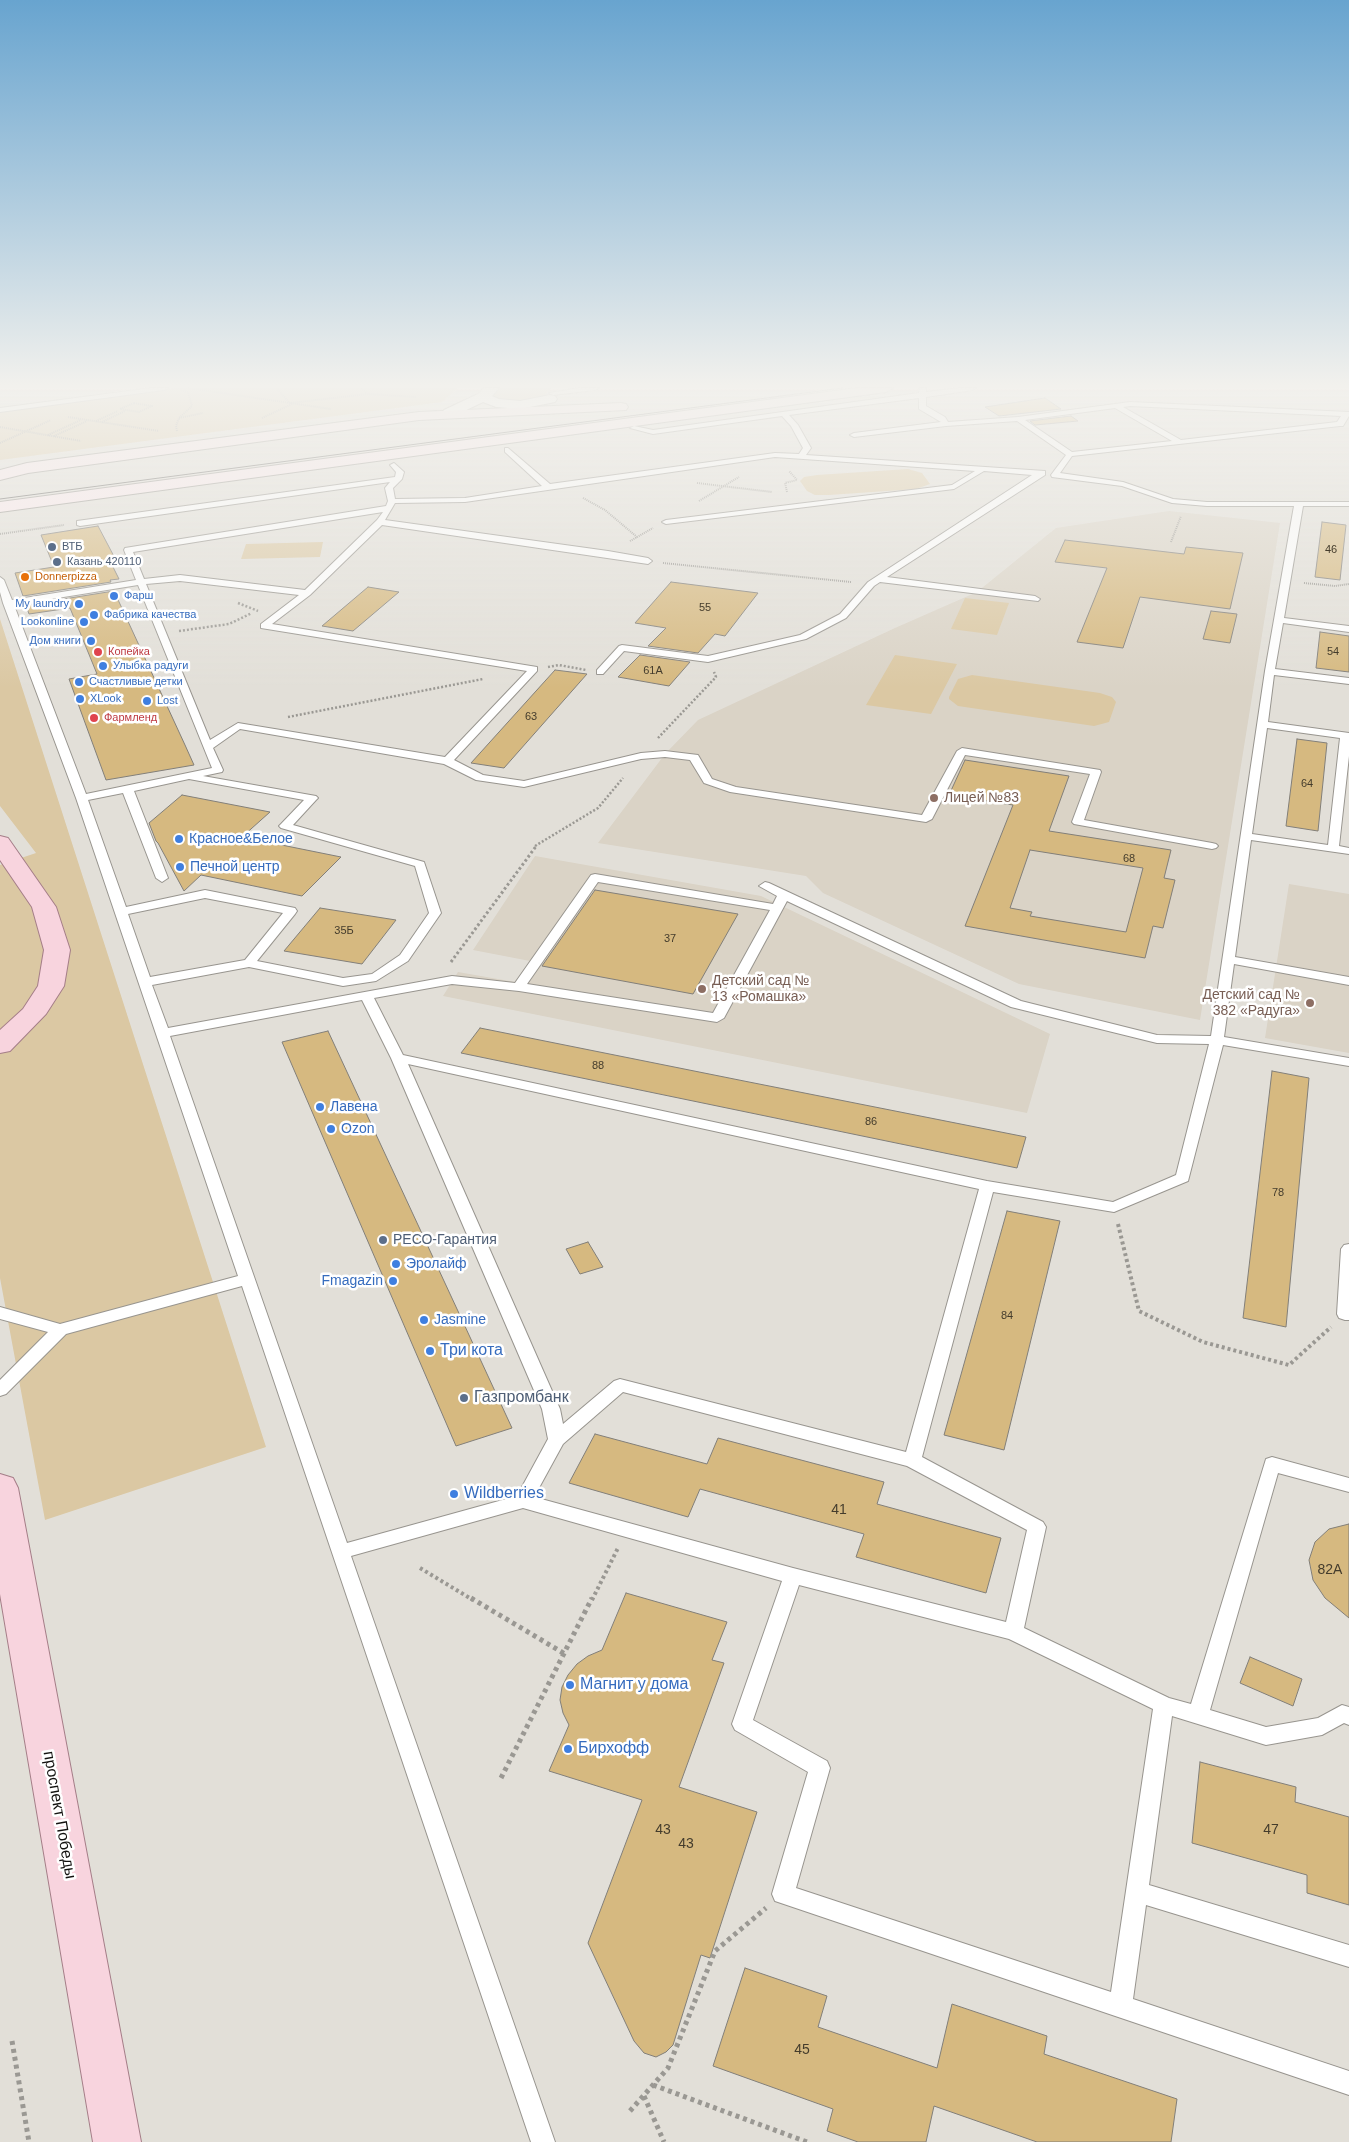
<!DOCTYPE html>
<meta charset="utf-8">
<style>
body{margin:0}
canvas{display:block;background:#e2dfd8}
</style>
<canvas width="1349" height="2142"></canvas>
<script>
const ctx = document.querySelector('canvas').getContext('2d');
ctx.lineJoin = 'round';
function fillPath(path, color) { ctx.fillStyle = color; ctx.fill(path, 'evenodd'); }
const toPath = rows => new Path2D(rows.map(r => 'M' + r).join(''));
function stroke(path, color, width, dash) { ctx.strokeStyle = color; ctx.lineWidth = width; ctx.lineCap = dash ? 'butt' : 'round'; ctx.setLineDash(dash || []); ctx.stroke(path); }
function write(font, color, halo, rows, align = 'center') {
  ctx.font = font + ' Arial,sans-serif'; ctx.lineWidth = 5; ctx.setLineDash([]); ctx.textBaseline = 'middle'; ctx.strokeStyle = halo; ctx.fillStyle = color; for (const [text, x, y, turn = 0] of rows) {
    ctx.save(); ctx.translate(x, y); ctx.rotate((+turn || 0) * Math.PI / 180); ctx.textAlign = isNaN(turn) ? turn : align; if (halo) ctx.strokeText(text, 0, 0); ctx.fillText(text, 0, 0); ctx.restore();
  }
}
fillPath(toPath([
 [1169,511,1280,523,1200,1020,1019,984,823,893,806,876,598,843,665,754,698,720,895,628,977,592,1056,528],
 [535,856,761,896,1050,1034,1027,1113,443,996,458,972,515,982,530,961,473,950],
 [1289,884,1349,894,1349,1053,1265,1038]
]), '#dad3c6');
fillPath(toPath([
 [175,388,458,388,442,402,0,460,0,412],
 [499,388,551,388,542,398,515,403,492,397],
 [908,469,922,473,930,484,916,489,829,495,815,495,807,491,800,481,804,477,817,475],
 [323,542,320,557,241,559,246,544],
 [965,598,1009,603,997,635,951,629],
 [0,619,266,1447,45,1520,0,1278,0,865,36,853,0,806],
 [895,655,957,664,931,714,866,705],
 [972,675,1100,693,1112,697,1116,702,1109,722,1094,726,958,706,949,699,949,697,958,679]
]), '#dbc8a3');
const building = toPath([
 [1045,398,1061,409,999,416,985,407,1045,398],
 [1071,416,1078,421,1035,425,1030,421,1071,416],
 [1322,522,1346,525,1340,580,1315,577,1322,522],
 [98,526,118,564,112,565,119,579,110,580,111,582,23,596,15,573,54,567,41,535,98,526],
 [1065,540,1184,554,1186,547,1243,553,1230,609,1140,597,1123,648,1077,642,1107,568,1055,562,1065,540],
 [671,582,758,593,725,636,715,634,698,653,648,646,666,628,635,623,671,582],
 [368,587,399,592,353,631,322,626,368,587],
 [114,591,185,745,194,765,106,780,69,679,97,674,70,608,29,614,26,605,114,591],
 [1211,611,1237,614,1230,643,1203,639,1211,611],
 [1320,632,1349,636,1349,672,1316,668,1320,632],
 [640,655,690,662,669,686,618,677,640,655],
 [555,670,587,674,504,768,471,763,555,670],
 [1297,739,1327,743,1318,831,1286,826,1297,739],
 [965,760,1069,776,1049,831,1171,850,1164,878,1175,880,1163,928,1153,926,1145,958,965,926,1013,805,949,795,965,760],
 [1030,850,1143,868,1126,932,1030,916,1032,912,1010,908,1030,850],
 [182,795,270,812,242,837,341,857,302,896,201,875,184,891,158,843,156,841,149,823,182,795],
 [595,890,738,914,693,994,542,966,595,890],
 [320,908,396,920,362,964,284,951,320,908],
 [480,1028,744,1081,1026,1137,1017,1168,461,1053,480,1028],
 [328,1031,457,1309,512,1428,456,1446,282,1042,328,1031],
 [1272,1071,1309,1078,1286,1327,1243,1318,1272,1071],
 [1007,1211,1060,1221,1004,1450,944,1435,1007,1211],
 [588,1242,603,1267,580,1274,566,1249,588,1242],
 [595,1434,707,1464,718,1438,884,1482,877,1504,1001,1538,986,1593,856,1557,864,1534,700,1489,688,1517,569,1483,595,1434],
 [1349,1524,1349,1618,1325,1598,1313,1580,1309,1560,1315,1542,1329,1529,1349,1524],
 [626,1593,727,1622,712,1660,724,1663,679,1787,757,1812,710,1958,701,1955,673,2045,666,2052,656,2057,644,2053,634,2041,588,1943,642,1800,549,1771,569,1725,563,1713,560,1700,562,1687,568,1675,577,1664,588,1656,602,1650,626,1593],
 [1250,1657,1302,1679,1293,1706,1240,1683,1250,1657],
 [1200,1762,1296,1787,1295,1802,1349,1817,1349,1905,1307,1893,1307,1875,1192,1843,1200,1762],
 [745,1968,827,1996,818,2027,937,2068,952,2004,1047,2036,1044,2054,1177,2099,1171,2142,1037,2142,934,2106,926,2142,858,2142,827,2131,833,2109,713,2066,745,1968]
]);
fillPath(building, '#d6b980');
stroke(building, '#827f79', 1);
const service = toPath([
 [151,388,168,388,164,390,0,412,0,408,151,388],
 [580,388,599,388,595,390,553,395,549,393,580,388],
 [920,388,926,388,926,392,960,388,976,388,973,390,926,397,926,406,945,417,948,422,1018,417,1130,402,1349,412,1349,416,1343,426,1340,426,1072,456,1060,473,1123,482,1173,499,1207,502,1349,502,1349,506,1303,506,1284,618,1349,626,1349,632,1283,623,1275,669,1349,678,1349,684,1274,675,1268,722,1349,733,1349,756,1339,846,1349,848,1349,854,1251,840,1235,957,1349,977,1349,985,1234,964,1224,1037,1349,1058,1349,1066,1223,1045,1188,1181,1114,1212,993,1192,922,1457,1043,1522,1046,1527,1024,1628,1169,1698,1191,1704,1266,1459,1272,1457,1349,1478,1349,1492,1278,1473,1210,1710,1266,1727,1318,1718,1342,1705,1349,1707,1349,1725,1344,1723,1322,1735,1266,1745,1172,1716,1149,1885,1349,1945,1349,1967,1146,1905,1133,1999,1349,2071,1349,2095,775,1901,772,1894,808,1772,735,1730,732,1724,782,1581,523,1508,351,1556,555,2142,531,2142,242,1286,66,1334,6,1394,0,1396,0,1380,48,1332,0,1319,0,1307,60,1324,238,1276,76,798,3,603,0,592,0,577,4,580,12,600,136,580,124,550,125,548,386,506,388,501,385,488,390,482,80,526,77,525,77,521,395,477,396,472,390,465,394,463,404,472,402,479,393,488,395,499,465,498,542,486,505,452,505,448,508,448,550,484,775,453,799,454,803,448,791,426,782,416,653,434,630,428,634,426,653,430,919,393,920,388],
 [919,398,919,409,941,422,854,433,850,435,854,437,946,426,1017,421,1066,455,1051,475,1052,477,1122,486,1172,503,1207,506,1294,506,1265,671,1211,1036,1157,1035,1021,1001,769,883,765,882,759,886,777,896,773,904,595,874,591,875,515,983,452,976,168,1028,152,985,249,967,343,986,376,981,408,961,441,913,424,862,293,825,316,800,318,798,316,796,203,776,222,772,223,770,213,748,240,729,444,764,476,780,524,787,641,759,665,757,690,760,704,783,730,792,926,822,932,819,965,755,1090,774,1072,822,1074,824,1212,849,1216,848,1218,846,1216,844,1212,843,1084,820,1101,772,1100,770,962,748,957,751,922,815,736,787,712,779,698,755,665,751,641,753,524,781,483,775,454,760,537,671,537,667,272,624,310,595,382,525,648,564,652,561,648,558,608,551,385,520,395,503,465,502,775,457,975,471,952,485,666,520,662,522,666,524,954,489,984,471,1032,475,868,582,840,614,800,635,708,656,622,645,619,646,597,670,597,674,603,674,624,651,708,662,806,639,846,618,874,586,880,582,1038,601,1040,599,1035,596,887,577,1045,475,1045,471,806,455,811,448,798,425,789,415,919,398],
 [1130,406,1341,416,1337,422,1181,440,1123,407,1130,406],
 [1115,408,1172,441,1072,452,1025,420,1115,408],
 [383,512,377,520,305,590,180,575,144,579,133,552,383,512],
 [180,581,299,595,261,624,261,628,527,671,445,757,238,723,210,740,146,584,180,581],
 [138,585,212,768,86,794,14,605,138,585],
 [1267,728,1340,738,1328,845,1252,834,1267,728],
 [189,779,304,800,281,824,279,826,281,828,415,866,429,913,400,955,372,974,343,978,257,961,295,914,297,911,295,908,205,890,126,907,88,800,123,793,156,878,162,882,168,878,134,791,189,779],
 [598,882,770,910,713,1013,527,984,598,882],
 [205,898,283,913,245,960,150,977,128,914,205,898],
 [787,901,1011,1007,1157,1043,1209,1044,1176,1175,1113,1202,987,1181,403,1055,374,998,452,984,519,991,717,1022,724,1018,787,901],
 [362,1000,391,1058,542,1409,548,1439,517,1496,347,1543,170,1036,362,1000],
 [408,1064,979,1189,906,1452,620,1379,614,1381,563,1424,560,1409,408,1064],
 [623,1392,907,1466,1027,1530,1006,1622,793,1568,534,1497,563,1444,623,1392],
 [799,1585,1009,1639,1153,1709,1111,1992,796,1888,830,1768,827,1761,753,1720,799,1585],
 [1349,1244,1349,1320,1345,1320,1339,1318,1337,1314,1341,1249,1344,1245,1349,1244]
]);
const tertiary = toPath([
 [484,388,499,388,492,396,499,399,520,401,550,395,555,396,557,399,555,402,520,409,496,407,483,402,454,416,444,416,442,413,444,410,478,394,484,388]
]);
const secondary = toPath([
 [857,388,893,388,886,392,0,512,0,502,857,388],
 [621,403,626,404,628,407,626,410,419,420,28,473,0,480,0,470,27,463,419,412,621,403]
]);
const primary = toPath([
 [0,836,8,838,56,907,70,950,64,986,46,1014,10,1051,0,1053,0,1030,23,1009,38,986,44,950,32,907,0,860,0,836],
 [0,1474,13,1478,18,1488,141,2142,93,2142,0,1594,0,1474]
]);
stroke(service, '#98958f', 2);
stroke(tertiary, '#98958f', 2);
stroke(secondary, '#98958f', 2);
stroke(primary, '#a57e88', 2);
stroke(toPath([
 [188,388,331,409],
 [276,388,290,403,368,394],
 [361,388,368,394,416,397],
 [134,403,139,404,152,406,139,412,120,409,134,403],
 [68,417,159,431],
 [179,418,203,413],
 [262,418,292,404],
 [96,421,118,411],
 [102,422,125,411],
 [0,427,81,441],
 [177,431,176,426,179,418,192,406,188,392,180,390],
 [48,435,81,420],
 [54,436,87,421],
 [0,443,51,420],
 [697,483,772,492],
 [787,492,785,483,797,480,789,471],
 [583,498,605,510,637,537],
 [699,501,739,477],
 [0,534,64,525],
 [630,541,653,528],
 [1171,542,1181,516],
 [663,563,851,582],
 [1304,583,1335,586,1349,584]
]), '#9a9893', 2, [1, 1]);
stroke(toPath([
 [238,603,258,611],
 [179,631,229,624,252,613],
 [548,667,559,665,586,670],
 [288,717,483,679],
 [658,738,716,677,714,672],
 [535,846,598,808,623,778]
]), '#9a9893', 2.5, [2, 2]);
stroke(toPath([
 [451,962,537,845]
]), '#9a9893', 3, [2.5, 2.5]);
stroke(toPath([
 [1118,1224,1139,1311,1203,1342,1289,1365,1331,1327],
 [420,1568,473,1600],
 [592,1600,618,1548]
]), '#9a9893', 4, [3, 3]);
stroke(toPath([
 [471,1598,565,1654],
 [501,1778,592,1598],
 [12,2041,29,2142],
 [653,2085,807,2142],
 [644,2096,664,2142],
 [630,2111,668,2068,715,1951,766,1908]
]), '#9a9893', 5, [4, 4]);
fillPath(service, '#fff');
fillPath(tertiary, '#fff');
fillPath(secondary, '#fceaee');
fillPath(primary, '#f8d4de');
stroke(toPath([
 [0,499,842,388]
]), '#666460', 1);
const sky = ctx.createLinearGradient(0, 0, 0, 688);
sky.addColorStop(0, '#68a4cf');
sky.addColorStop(0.56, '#f2f1ed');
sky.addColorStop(1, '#f2f1ed00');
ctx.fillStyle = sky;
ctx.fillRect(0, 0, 1349, 688);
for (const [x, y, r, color] of [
 [52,547,5,"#5c6f8a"],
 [57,562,5,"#5c6f8a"],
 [25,577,5,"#e8710a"],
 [114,596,5,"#3f7fe0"],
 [79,604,5,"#3f7fe0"],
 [94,615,5,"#3f7fe0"],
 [84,622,5,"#3f7fe0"],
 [91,641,5,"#3f7fe0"],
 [98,652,5,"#e0444e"],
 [103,666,5,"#3f7fe0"],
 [79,682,5,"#3f7fe0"],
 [80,699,5,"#3f7fe0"],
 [147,701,5,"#3f7fe0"],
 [94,718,5,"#e0444e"],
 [934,798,5,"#8d6e63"],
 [179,839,5,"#3f7fe0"],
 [180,867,5,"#3f7fe0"],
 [702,989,5,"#8d6e63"],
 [1310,1003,5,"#8d6e63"],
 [320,1107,5,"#3f7fe0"],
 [331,1129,5,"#3f7fe0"],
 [383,1240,5,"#5c6f8a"],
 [396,1264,5,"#3f7fe0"],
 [393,1281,5,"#3f7fe0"],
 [424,1320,5,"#3f7fe0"],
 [430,1351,5,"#3f7fe0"],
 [464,1398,5,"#5c6f8a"],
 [454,1494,5,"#3f7fe0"],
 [570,1685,5,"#3f7fe0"],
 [568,1749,5,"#3f7fe0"]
]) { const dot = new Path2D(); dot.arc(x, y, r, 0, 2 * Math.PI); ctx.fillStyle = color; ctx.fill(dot); stroke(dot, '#fff', 2); }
write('11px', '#4e5e75', '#fff', [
 ["ВТБ",62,547],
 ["Казань 420110",67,562]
], 'left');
write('11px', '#443c2c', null, [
 ["46",1331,550],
 ["55",705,608],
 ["54",1333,652],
 ["61А",653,671],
 ["63",531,717],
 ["64",1307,784],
 ["68",1129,859],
 ["35Б",344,931],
 ["37",670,939],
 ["88",598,1066],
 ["86",871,1122],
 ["78",1278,1193],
 ["84",1007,1316]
]);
write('11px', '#c56008', '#fff', [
 ["Donnerpizza",35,577]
], 'left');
write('11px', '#366cbe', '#fff', [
 ["Фарш",124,596],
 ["My laundry",69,604,"right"],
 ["Фабрика качества",104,615],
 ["Lookonline",74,622,"right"],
 ["Дом книги",81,641,"right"],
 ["Улыбка радуги",113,666],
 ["Счастливые детки",89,682],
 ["XLook",90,699],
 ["Lost",157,701]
], 'left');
write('11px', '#be3a42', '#fff', [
 ["Копейка",108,652],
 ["Фармленд",104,718]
], 'left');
write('14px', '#785e54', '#fff', [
 ["Лицей №83",944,798],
 ["Детский сад №",712,981],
 ["13 «Ромашка»",712,997],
 ["Детский сад №",1300,995,"right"],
 ["382 «Радуга»",1300,1011,"right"]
], 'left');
write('14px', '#366cbe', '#fff', [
 ["Красное&Белое",189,839],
 ["Печной центр",190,867],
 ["Лавена",330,1107],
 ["Ozon",341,1129],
 ["Эролайф",406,1264],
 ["Fmagazin",383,1281,"right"],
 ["Jasmine",434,1320]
], 'left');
write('14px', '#4e5e75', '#fff', [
 ["РЕСО-Гарантия",393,1240]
], 'left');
write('14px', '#443c2c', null, [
 ["41",839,1510],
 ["82А",1330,1570],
 ["43",663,1830],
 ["47",1271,1830],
 ["43",686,1844],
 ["45",802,2050]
]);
write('16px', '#366cbe', '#fff', [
 ["Три кота",440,1351],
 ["Wildberries",464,1494],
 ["Магнит у дома",580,1685],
 ["Бирхофф",578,1749]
], 'left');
write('16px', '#4e5e75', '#fff', [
 ["Газпромбанк",474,1398]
], 'left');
write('16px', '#131210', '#fff', [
 ["проспект Победы",59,1815,80]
]);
</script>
